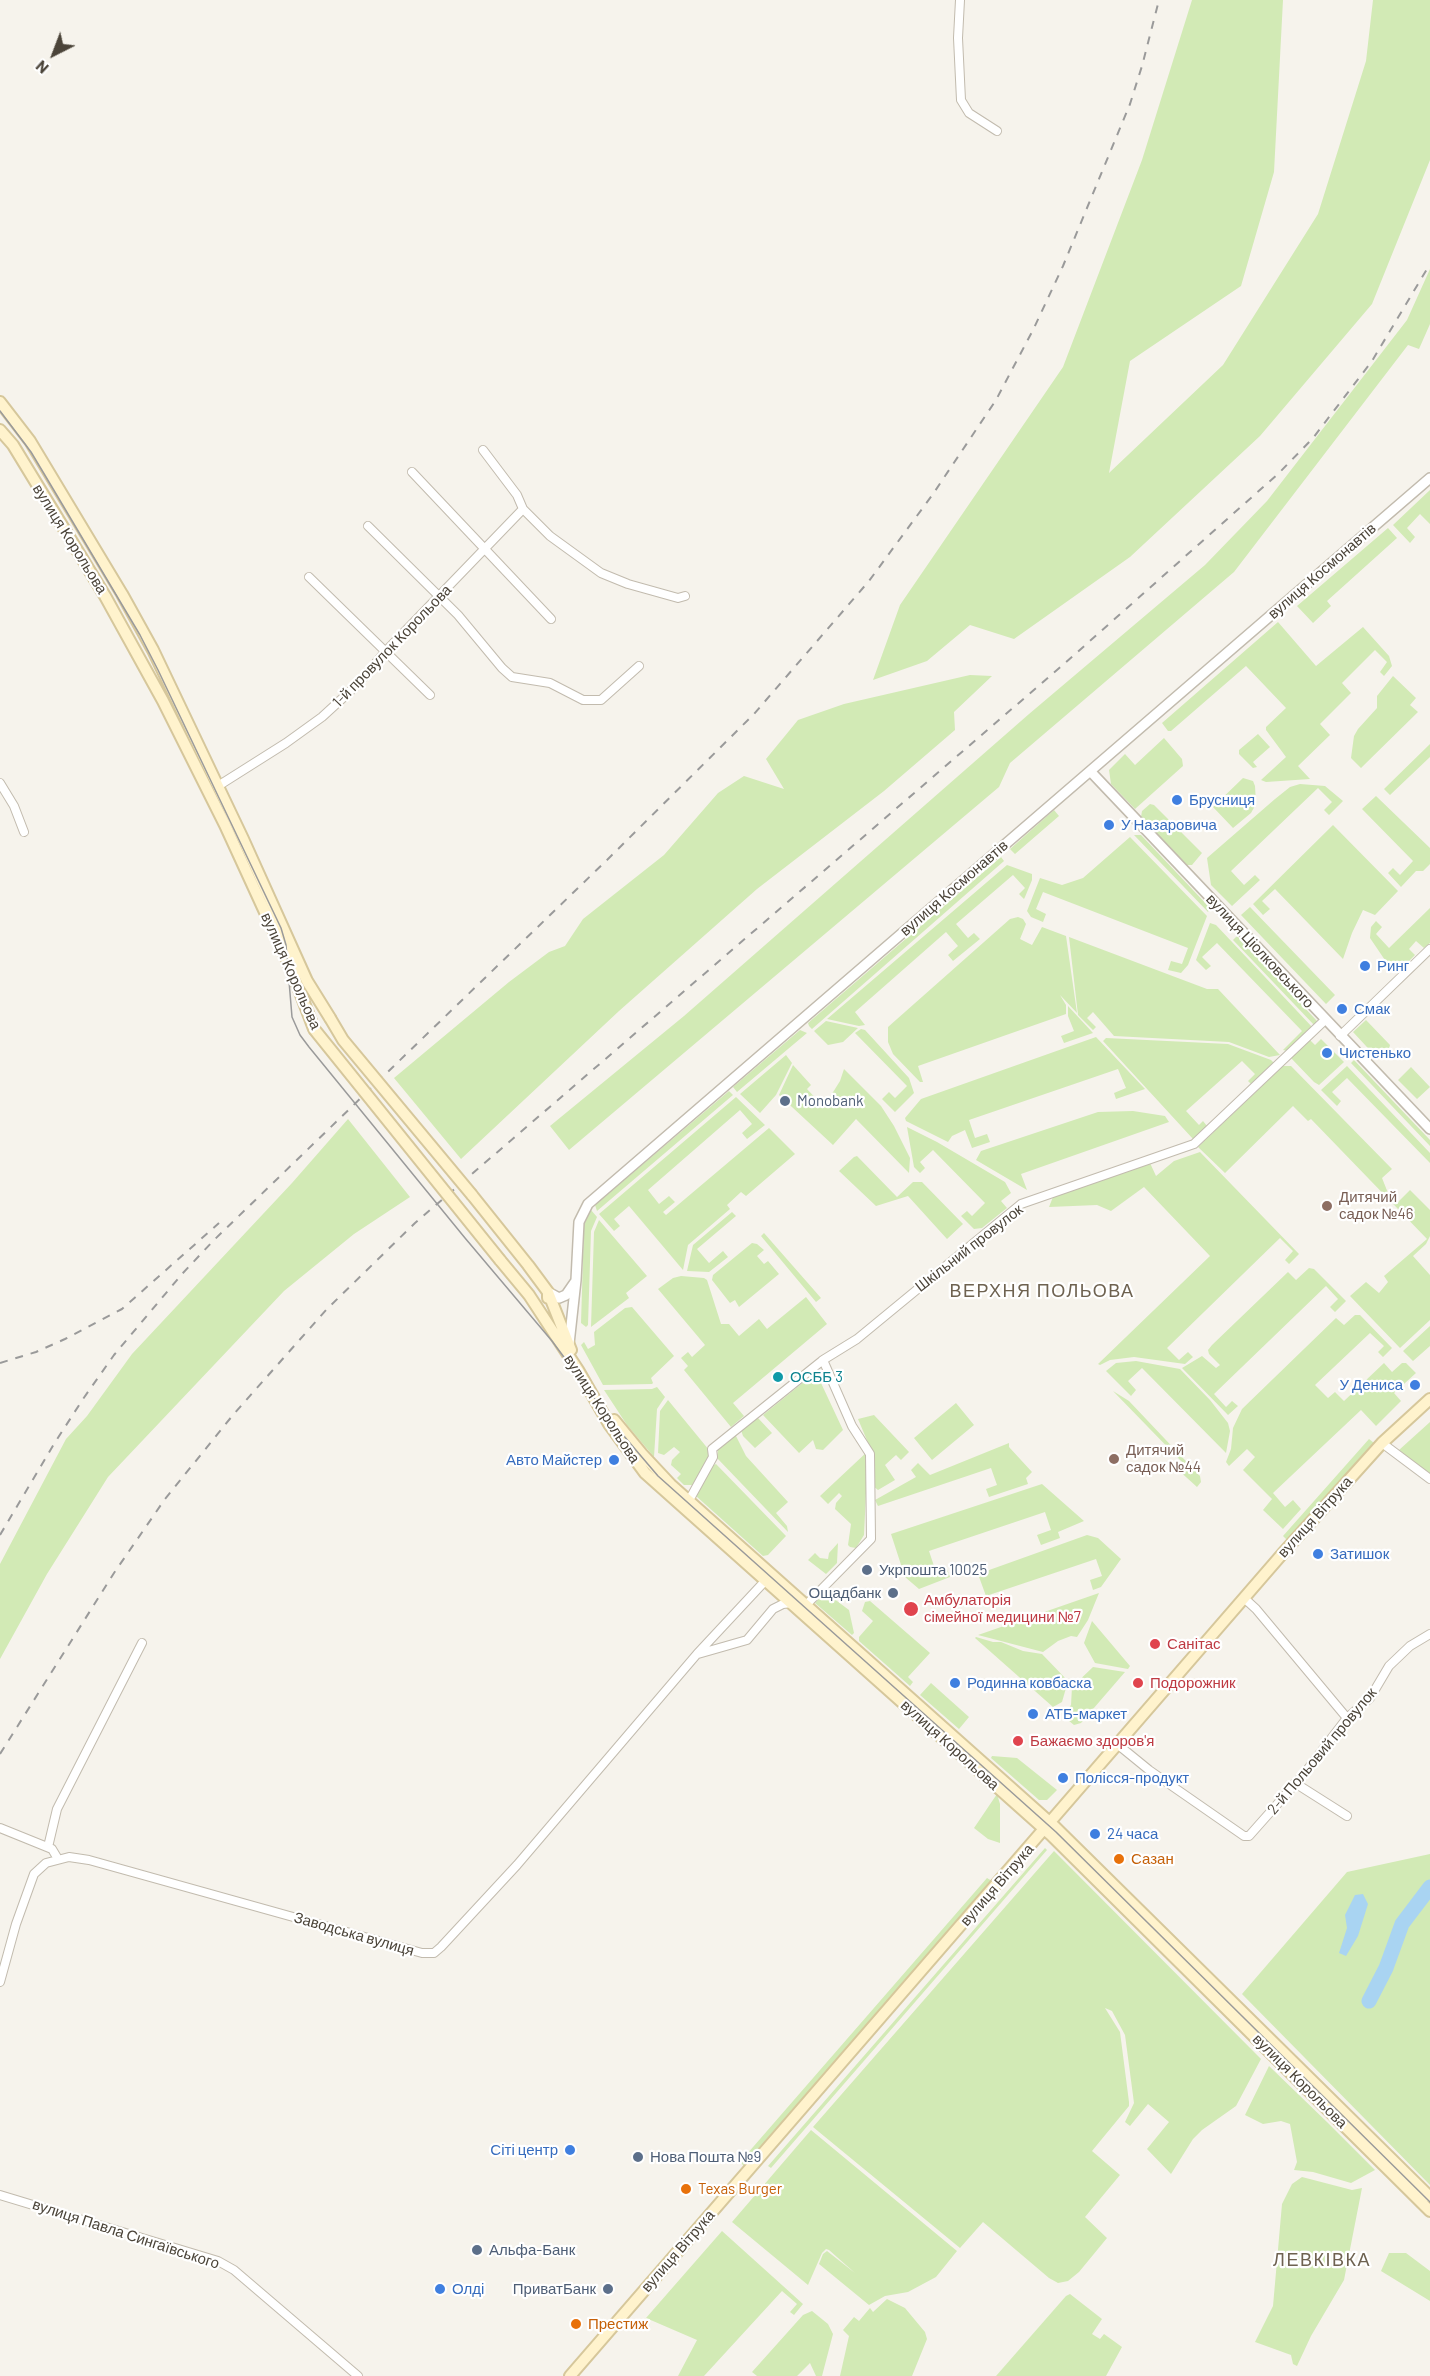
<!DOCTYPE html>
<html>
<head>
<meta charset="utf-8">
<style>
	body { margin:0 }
	#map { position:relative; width:1430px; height:2376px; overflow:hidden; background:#f6f3ec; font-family:Barlow,sans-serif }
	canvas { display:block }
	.north { position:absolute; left:24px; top:24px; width:60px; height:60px; -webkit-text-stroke:4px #fff; paint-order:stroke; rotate:222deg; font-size:16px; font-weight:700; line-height:24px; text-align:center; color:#4b4439 }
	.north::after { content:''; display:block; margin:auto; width:21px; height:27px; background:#4b4439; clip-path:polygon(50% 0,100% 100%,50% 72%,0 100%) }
</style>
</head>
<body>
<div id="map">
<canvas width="1430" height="2376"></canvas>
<div class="north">N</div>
</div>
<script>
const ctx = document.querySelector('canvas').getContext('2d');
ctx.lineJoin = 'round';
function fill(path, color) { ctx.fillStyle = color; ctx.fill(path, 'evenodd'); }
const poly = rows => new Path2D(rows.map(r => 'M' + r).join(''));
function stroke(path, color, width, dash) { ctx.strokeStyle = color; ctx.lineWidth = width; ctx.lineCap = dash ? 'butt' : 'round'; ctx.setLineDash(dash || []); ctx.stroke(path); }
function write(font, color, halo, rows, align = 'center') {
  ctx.font = font + ' Barlow,sans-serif'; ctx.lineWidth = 4.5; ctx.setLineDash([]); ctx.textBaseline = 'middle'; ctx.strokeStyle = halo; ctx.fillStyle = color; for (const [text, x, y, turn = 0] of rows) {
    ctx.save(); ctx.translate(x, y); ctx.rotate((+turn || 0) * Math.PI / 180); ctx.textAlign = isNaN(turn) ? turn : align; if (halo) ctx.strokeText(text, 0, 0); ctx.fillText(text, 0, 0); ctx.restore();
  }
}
const green = poly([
	[1192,0,1283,0,1274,172,1241,286,1130,361,1109,473,1223,365,1318,214,1366,61,1373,0,1430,0,1430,160,1372,304,1260,436,1130,557,1014,639,970,625,927,661,873,680,900,605,1063,367,1142,160],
	[1430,269,1430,324,1419,349,1408,345,1234,572,1010,763,999,787,569,1150,550,1126,684,1016,1029,714,1205,565,1267,501,1407,320],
	[1430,490,1430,524,1420,514,1407,528,1415,537,1410,543,1393,525],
	[1388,528,1397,538,1327,601,1331,606,1313,623,1297,606],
	[1278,622,1316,666,1363,627,1389,656,1392,666,1384,676,1380,672,1387,662,1375,650,1342,683,1351,693,1320,724,1330,735,1298,766,1310,779,1266,782,1261,780,1286,757,1266,730,1266,727,1286,708,1246,666,1171,731,1168,731,1162,723],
	[970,675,992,676,954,712,955,730,884,791,757,889,619,1011,461,1159,394,1078,509,982,549,952,565,946,583,919,664,855,718,793,744,776,784,789,766,759,798,720,844,704],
	[1393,676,1416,698,1410,705,1418,712,1361,768,1351,758,1354,736,1358,729,1377,708,1377,696],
	[1258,734,1270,747,1253,762,1257,767,1253,768,1239,754,1239,750],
	[1164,738,1182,759,1183,766,1135,809,1111,784,1109,770,1125,754,1135,765],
	[1430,744,1430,757,1390,795,1384,789],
	[1243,778,1253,781,1255,786,1256,804,1251,813,1233,828,1213,807],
	[1300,784,1325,786,1343,801,1329,815,1324,810,1332,802,1318,788,1231,871,1244,885,1255,875,1260,880,1232,906,1211,885,1207,858,1275,799,1290,787],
	[1376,796,1430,848,1430,864,1423,871,1416,871,1401,887,1388,873,1393,868,1400,875,1413,861,1362,809],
	[1150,804,1154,805,1202,853,1192,865,1187,865,1141,817,1142,811],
	[1054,810,1059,816,1015,854,1010,849],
	[1333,825,1398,891,1375,915,1363,910,1352,933,1343,959,1275,889,1262,901,1270,909,1263,915,1253,904],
	[1134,835,1141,835,1210,908,1208,912],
	[1130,837,1207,916,1188,965,1181,973,1168,970,1171,961,1182,964,1188,948,1043,892,1036,909,1046,914,1043,922,1031,917,1027,911,1040,878,1062,885,1083,878],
	[1001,857,1004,861,812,1029,809,1026,808,1023],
	[1007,865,1032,874,1032,880,1025,897,1024,899,1019,894,1025,888,1013,875,956,924,968,938,974,933,980,939,953,961,948,955,958,946,946,932,855,1012,865,1025,859,1026,827,1019],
	[1250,907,1335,995,1326,1004,1241,915],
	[1430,908,1430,943,1424,948,1416,941,1409,949,1415,955,1403,967,1398,962,1391,969,1370,938,1371,927,1376,921,1382,927,1376,934,1389,948],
	[1018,917,1023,919,1026,924,1020,939,1032,945,1042,927,1066,936,1077,1013,1060,995,1066,1005,1066,1014,918,1066,923,1082,920,1082,893,1054,888,1042,888,1027,1010,919],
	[1210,923,1216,925,1313,1028,1287,1051,1283,1050,1302,1031,1217,943,1202,957,1211,966,1206,970,1196,960],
	[1237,936,1317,1021,1315,1026,1233,940],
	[1069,937,1207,989,1218,989,1280,1055,1269,1057,1229,1042,1114,1036,1093,1012,1087,1018,1096,1027,1093,1030,1078,1015],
	[1068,1006,1093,1033,1064,1043,1061,1036,1074,1031,1068,1016],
	[1366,1020,1390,1045,1389,1049,1379,1060,1353,1032],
	[826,1021,858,1028,843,1042,828,1045,814,1031],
	[861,1029,865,1030,909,1078,914,1093,895,1112,882,1099,889,1092,895,1098,907,1086,855,1033],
	[800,1030,807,1033,737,1092,733,1087],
	[1096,1037,1145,1089,1116,1099,1114,1093,1126,1088,1118,1069,969,1120,975,1138,987,1134,990,1142,972,1148,965,1130,952,1136,948,1142,906,1121,905,1118,921,1099],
	[1106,1038,1228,1044,1271,1060,1275,1064,1252,1085,1248,1081,1255,1074,1242,1061,1186,1111,1199,1125,1203,1121,1207,1126,1193,1139,1103,1041],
	[1309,1039,1315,1045,1321,1039,1344,1062,1319,1085,1314,1082,1291,1058],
	[786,1055,792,1063,776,1095,760,1113,740,1094],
	[1354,1060,1430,1140,1430,1146,1351,1063],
	[793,1065,811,1085,807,1089,822,1105,830,1097,840,1081,844,1069,881,1106,894,1126,910,1158,909,1173,856,1119,833,1145,779,1095],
	[1283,1066,1291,1066,1392,1169,1382,1178,1388,1193,1398,1202,1410,1190,1430,1210,1430,1236,1426,1244,1413,1256,1430,1275,1430,1320,1400,1348,1350,1296,1366,1282,1379,1293,1388,1282,1384,1276,1427,1239,1311,1119,1308,1121,1293,1106,1225,1173,1198,1147],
	[1347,1066,1430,1153,1430,1163,1347,1078,1332,1092,1341,1101,1337,1106,1321,1090],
	[1411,1067,1430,1087,1417,1099,1398,1080],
	[729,1091,733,1095,597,1211,595,1205],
	[736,1097,765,1125,747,1139,742,1133,752,1124,740,1110,648,1190,659,1204,669,1196,675,1202,663,1212,666,1215,769,1128,795,1154,746,1196,741,1192,727,1205,730,1209,688,1245,683,1270,629,1206,614,1219,620,1226,614,1231,599,1214],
	[1133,1111,1165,1116,1169,1122,1021,1174,1027,1190,976,1160,981,1151,1098,1112],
	[348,1119,410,1197,354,1234,284,1291,108,1477,47,1574,0,1659,0,1564,66,1439,87,1416,132,1354,292,1183],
	[907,1127,937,1142,1005,1182,1011,1193,1001,1201,1007,1208,982,1228,974,1229,961,1216,967,1211,972,1216,985,1203,933,1150,920,1162,925,1168,920,1173,914,1167],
	[1200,1152,1299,1254,1289,1264,1285,1260,1293,1251,1280,1238,1167,1348,1179,1360,1188,1352,1193,1357,1185,1364,1134,1357,1110,1360,1100,1365,1098,1364,1210,1256,1144,1187,1111,1211,1097,1205,1049,1207,1053,1197,1150,1163,1156,1176,1174,1161],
	[857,1156,897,1197,913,1182,922,1182,963,1224,947,1239,908,1196,876,1206,839,1171,854,1157],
	[591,1210,597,1217,591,1231,588,1325,586,1327,581,1323,584,1225],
	[732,1212,736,1216,697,1249,709,1263,723,1251,728,1257,709,1272,687,1271,693,1245],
	[599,1220,647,1276,626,1293,629,1298,591,1327,594,1232],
	[764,1233,821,1298,816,1302,761,1236],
	[752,1243,757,1244,764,1250,757,1256,764,1264,768,1261,779,1274,739,1307,735,1300,730,1303,712,1280,713,1275],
	[1309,1268,1314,1269,1346,1301,1335,1312,1330,1307,1338,1299,1326,1286,1214,1394,1226,1407,1232,1401,1238,1406,1228,1415,1182,1368,1202,1356,1216,1368,1220,1365,1209,1354,1208,1350,1212,1345,1288,1272,1296,1280],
	[681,1276,704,1278,707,1280,721,1324,729,1324,739,1336,759,1319,767,1329,806,1297,827,1324,733,1403,744,1416,731,1427,684,1370,688,1366,681,1358,688,1352,692,1357,705,1345,658,1289,673,1278],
	[632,1307,674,1356,651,1378,653,1383,652,1384,603,1385,581,1345,584,1342,588,1349,595,1345,594,1332,625,1308],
	[1355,1315,1360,1315,1392,1348,1383,1357,1378,1352,1384,1346,1370,1333,1315,1385,1328,1398,1335,1392,1344,1401,1384,1363,1392,1372,1402,1363,1406,1363,1416,1373,1394,1393,1401,1401,1376,1426,1361,1410,1273,1493,1285,1507,1293,1500,1301,1509,1283,1529,1263,1510,1272,1499,1243,1470,1255,1457,1247,1449,1229,1466,1226,1462,1231,1449,1233,1428,1242,1409,1336,1318,1344,1325],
	[1430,1326,1430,1346,1413,1361,1403,1351],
	[1136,1361,1180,1369,1210,1400,1228,1423,1230,1431,1226,1453,1142,1368,1128,1381,1136,1390,1131,1396,1106,1371,1116,1363],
	[816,1372,822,1375,821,1383,843,1430,823,1450,816,1449,813,1440,799,1453,763,1415],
	[657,1387,665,1397,657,1409,654,1457,627,1425,604,1390,652,1389],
	[1113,1391,1129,1401,1200,1476,1201,1482,1197,1487,1176,1468,1182,1462],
	[668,1400,709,1450,709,1458,692,1485,684,1485,677,1478,681,1474,671,1465,672,1460,680,1452,674,1447,664,1455,658,1453,660,1411],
	[956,1403,974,1425,932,1460,914,1438],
	[874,1415,909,1452,901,1460,896,1455,885,1465,895,1480,878,1490,873,1486,874,1457,858,1419],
	[758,1418,772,1433,755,1448,743,1436,741,1430],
	[1430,1422,1430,1475,1399,1450],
	[735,1434,746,1456,788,1502,776,1513,787,1526,788,1532,717,1458,718,1449],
	[1369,1439,1374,1443,1287,1540,1283,1536],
	[1009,1443,1009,1447,1032,1472,1026,1478,1028,1484,989,1497,986,1489,997,1485,991,1468,878,1506,875,1500,916,1477,911,1470,918,1463,930,1475],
	[868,1451,864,1535,856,1548,850,1547,848,1545,851,1524,835,1509,836,1503,842,1496,839,1493,828,1504,820,1496],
	[716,1464,786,1536,768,1555,763,1556,696,1496,712,1466],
	[1042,1484,1084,1521,1058,1532,1060,1538,1041,1545,1037,1535,1051,1530,1045,1512,929,1551,935,1569,946,1566,950,1577,919,1589,905,1577,891,1534],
	[1087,1535,1098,1538,1121,1559,1101,1587,1093,1590,1090,1580,1102,1576,1096,1559,986,1596,978,1574],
	[838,1543,837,1563,826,1574,808,1560,815,1553,820,1558,828,1559,829,1553],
	[825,1592,849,1610,854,1633,852,1635,815,1603],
	[1099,1593,1088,1620,1077,1637,1071,1636,1058,1641,1043,1652,978,1635],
	[870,1601,930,1653,908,1677,913,1682,910,1686,859,1641,859,1637,873,1621,862,1611,865,1602],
	[1092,1621,1130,1666,1128,1669,1095,1663,1084,1643],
	[976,1637,993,1642,1001,1642,1023,1651,1042,1654,1068,1681,1062,1702,1053,1707,975,1638],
	[1093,1667,1125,1672,1081,1723,1074,1725,1063,1716,1071,1705,1072,1687],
	[931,1683,969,1717,959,1729,920,1695],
	[992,1756,1017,1758,1057,1790,1047,1800,1039,1800,991,1758],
	[997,1794,1000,1804,1000,1843,988,1839,974,1828],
	[1045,1848,1047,1850,771,2168,768,2166],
	[1054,1851,1261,2059,1236,2106,1202,2130,1193,2139,1171,2174,1147,2149,1169,2122,1148,2104,1130,2126,1125,2122,1134,2103,1125,2035,1112,2011,1105,2008,1120,2032,1129,2102,1129,2106,1092,2151,1120,2175,1085,2217,1107,2238,1079,2272,1068,2281,1058,2283,1049,2278,983,2222,960,2248,813,2127],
	[1430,1854,1430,2185,1242,1994,1347,1872],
	[987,1878,992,1881,991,1883,744,2166,740,2162],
	[1269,2066,1327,2122,1375,2170,1351,2183,1313,2172,1294,2170,1297,2162,1290,2124,1281,2121,1263,2124,1245,2115],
	[811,2130,957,2251,936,2277,908,2292,885,2296,869,2305,819,2264,823,2254,827,2251,855,2273,829,2250,826,2249,822,2253,808,2285,732,2222],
	[1302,2177,1352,2190,1362,2188,1344,2280,1311,2336,1297,2366,1293,2364,1291,2355,1255,2342,1273,2306,1282,2204,1292,2184],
	[722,2231,803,2304,794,2315,790,2312,797,2304,782,2291,704,2376,678,2376,697,2340,646,2318],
	[1389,2253,1406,2253,1430,2271,1430,2301,1381,2271],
	[1070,2294,1102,2319,1092,2334,1100,2339,1104,2334,1122,2347,1106,2376,996,2376,1066,2296],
	[887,2299,905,2308,925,2332,927,2339,912,2376,840,2376,849,2336,843,2330,854,2317,859,2321,870,2308,873,2312],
	[812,2311,828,2324,833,2334,822,2376,816,2376,810,2363,797,2376,757,2376,752,2372,803,2315]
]);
const water = poly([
	[1363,1894,1368,1904,1358,1936,1346,1956,1339,1953,1347,1928,1345,1915,1355,1895]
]);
const river = poly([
	[1369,2001,1386,1968,1402,1924,1430,1887]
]);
const minor = poly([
	[960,0,958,38,961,100,969,113,997,131],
	[483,450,517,495,523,509,550,536,601,573,628,584,678,598,685,596],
	[412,472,551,619],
	[368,526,458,615,502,668,512,677,550,683,583,700,601,700,639,666],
	[309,577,430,695],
	[0,783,14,806,24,832],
	[218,786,286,743,322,717,358,684,385,652,523,509],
	[1340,1036,1430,949],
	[1382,1443,1430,1479],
	[687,1504,713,1457,712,1449,823,1360,857,1339,1021,1204,1194,1144,1325,1020],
	[1244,1598,1256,1609,1347,1718],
	[804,1607,871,1539,870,1454,852,1426,823,1360],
	[698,1654,747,1640,773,1609,783,1604,791,1603],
	[1122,1748,1149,1770,1244,1836,1249,1836,1304,1774,1347,1718,1370,1698,1389,1666,1410,1646,1430,1634],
	[1295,1783,1347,1816],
	[0,1828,52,1849,58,1859],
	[48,1847,57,1809,142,1643],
	[0,1982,16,1924,34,1874,46,1863,69,1857,89,1860,422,1953,434,1953,441,1947,517,1865,697,1654,766,1580],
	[0,2195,218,2261,234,2270,358,2376]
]);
const tertiary = poly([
	[1091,772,1430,1129],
	[548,1292,559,1298,566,1295,575,1282],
	[569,1344,576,1280,579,1222,588,1204,1430,478]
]);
const secondary = poly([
	[0,402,30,441,122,594,153,650,243,839,307,981,330,1018],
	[0,430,13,445,105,596,163,701,225,825,292,971,314,1029],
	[472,1195,528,1265,548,1292,548,1298],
	[500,1260,529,1295,578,1370,609,1424,645,1473,1051,1835,1430,2211],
	[548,1292,571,1350],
	[614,1420,642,1454,671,1485,1055,1827,1430,2197],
	[570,2376,1283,1553,1382,1443,1430,1399]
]);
const tram = poly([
	[0,411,31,452,46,477,140,635,158,670,281,928,286,945,292,1017,300,1035,309,1047,465,1238,552,1341,612,1422,658,1476,1056,1832,1430,2202]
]);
const rail = poly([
	[0,1363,36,1352,65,1339,122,1309,219,1223],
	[0,1535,54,1444,83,1399,114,1355,182,1274,214,1240,609,858,754,714,869,581,933,494,996,400,1033,330,1063,266,1130,104,1142,66,1159,0],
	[0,1754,114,1573,165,1499,233,1415,326,1310,415,1223,1064,664,1279,473,1313,438,1372,361,1430,264]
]);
const secondaryBridge = poly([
	[330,1018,343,1040,472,1195],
	[314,1029,500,1260]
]);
const markers = [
	[1177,800,6,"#3f7fe0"],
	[1109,825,6,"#3f7fe0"],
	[1365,966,6,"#3f7fe0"],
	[1342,1009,6,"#3f7fe0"],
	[1327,1053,6,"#3f7fe0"],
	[785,1101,6,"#5c6f8a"],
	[1327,1206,6,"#8d6e63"],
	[778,1377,6,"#0f9aa8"],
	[1415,1385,6,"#3f7fe0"],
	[1114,1459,6,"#8d6e63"],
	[614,1460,6,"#3f7fe0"],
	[1318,1554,6,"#3f7fe0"],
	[867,1570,6,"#5c6f8a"],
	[893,1593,6,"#5c6f8a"],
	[911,1609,8,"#e0444e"],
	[1155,1644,6,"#e0444e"],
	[955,1683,6,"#3f7fe0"],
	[1138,1683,6,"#e0444e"],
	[1033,1714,6,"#3f7fe0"],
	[1018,1741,6,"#e0444e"],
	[1063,1778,6,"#3f7fe0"],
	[1095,1834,6,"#3f7fe0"],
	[1119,1859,6,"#e8710a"],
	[570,2150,6,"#3f7fe0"],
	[638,2157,6,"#5c6f8a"],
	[686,2189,6,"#e8710a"],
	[477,2250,6,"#5c6f8a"],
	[440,2289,6,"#3f7fe0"],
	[608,2289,6,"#5c6f8a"],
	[576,2324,6,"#e8710a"]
];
const streetNames = [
	["вулиця Корольова",70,539,58],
	["вулиця Космонавтів",1322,571,-41],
	["1-й провулок Корольова",392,646,-46],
	["вулиця Космонавтів",954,888,-41],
	["вулиця Ціолковського",1260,951,47],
	["вулиця Корольова",291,971,66],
	["Шкільний провулок",969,1248,-38],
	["вулиця Корольова",602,1409,57],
	["вулиця Вітрука",1315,1517,-48],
	["вулиця Корольова",950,1745,42],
	["2-й Польовий провулок",1322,1751,-50],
	["вулиця Вітрука",997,1885,-49],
	["Заводська вулиця",354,1934,16],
	["вулиця Корольова",1300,2081,45],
	["вулиця Павла Сингаївського",126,2234,18],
	["вулиця Вітрука",678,2251,-49]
];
const shopNames = [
	["Брусниця",1189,800],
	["У Назаровича",1121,825],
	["Ринг",1377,966],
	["Смак",1354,1009],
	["Чистенько",1339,1053],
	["У Дениса",1403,1385,"right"],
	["Авто Майстер",602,1460,"right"],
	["Затишок",1330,1554],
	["Родинна ковбаска",967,1683],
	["АТБ-маркет",1045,1714],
	["Полісся-продукт",1075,1778],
	["24 часа",1107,1834],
	["Сіті центр",558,2150,"right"],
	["Олді",452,2289]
];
const serviceNames = [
	["Monobank",797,1101],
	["Укрпошта 10025",879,1570],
	["Ощадбанк",881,1593,"right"],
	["Нова Пошта №9",650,2157],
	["Альфа-Банк",489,2250],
	["ПриватБанк",596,2289,"right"]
];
const educationNames = [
	["Дитячий",1339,1197],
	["садок №46",1339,1214],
	["Дитячий",1126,1450],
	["садок №44",1126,1467]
];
const cultureNames = [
	["ОСББ 3",790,1377]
];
const healthNames = [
	["Амбулаторія",924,1600],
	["сімейної медицини №7",924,1617],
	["Санітас",1167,1644],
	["Подорожник",1150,1683],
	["Бажаємо здоров'я",1030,1741]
];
const foodNames = [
	["Сазан",1131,1859],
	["Texas Burger",698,2189],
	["Престиж",588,2324]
];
const quarterNames = [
	["ВЕРХНЯ ПОЛЬОВА",1042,1291],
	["ЛЕВКІВКА",1322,2260]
];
fill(green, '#d2eab5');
fill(water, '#a9d4f2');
stroke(river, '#a9d4f2', 15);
stroke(minor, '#c2bbae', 10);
stroke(tertiary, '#c2bbae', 12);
stroke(secondary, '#d6c79b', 14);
stroke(minor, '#fff', 8);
stroke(tertiary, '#fff', 9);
stroke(secondary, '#fff3cd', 10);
stroke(tram, '#9a9a9a', 1.5);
stroke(rail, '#9a9a9a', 2, [8, 8]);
stroke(secondaryBridge, '#d6c79b', 14, []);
stroke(secondaryBridge, '#fff3cd', 10);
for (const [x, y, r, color] of markers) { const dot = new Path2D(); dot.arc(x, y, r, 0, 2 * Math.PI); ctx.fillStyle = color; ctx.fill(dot); stroke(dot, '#fff', 2); }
write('15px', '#4b4439', '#fff', streetNames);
write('15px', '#366cbe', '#fff', shopNames, 'left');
write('15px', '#4e5e75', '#fff', serviceNames, 'left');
write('15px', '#785e54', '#fff', educationNames, 'left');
write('15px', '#0d838f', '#fff', cultureNames, 'left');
write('15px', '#be3a42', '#fff', healthNames, 'left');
write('15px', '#c56008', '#fff', foodNames, 'left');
ctx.letterSpacing = '1.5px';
write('18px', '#6e6250', '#fff', quarterNames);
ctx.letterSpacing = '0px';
</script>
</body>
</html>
